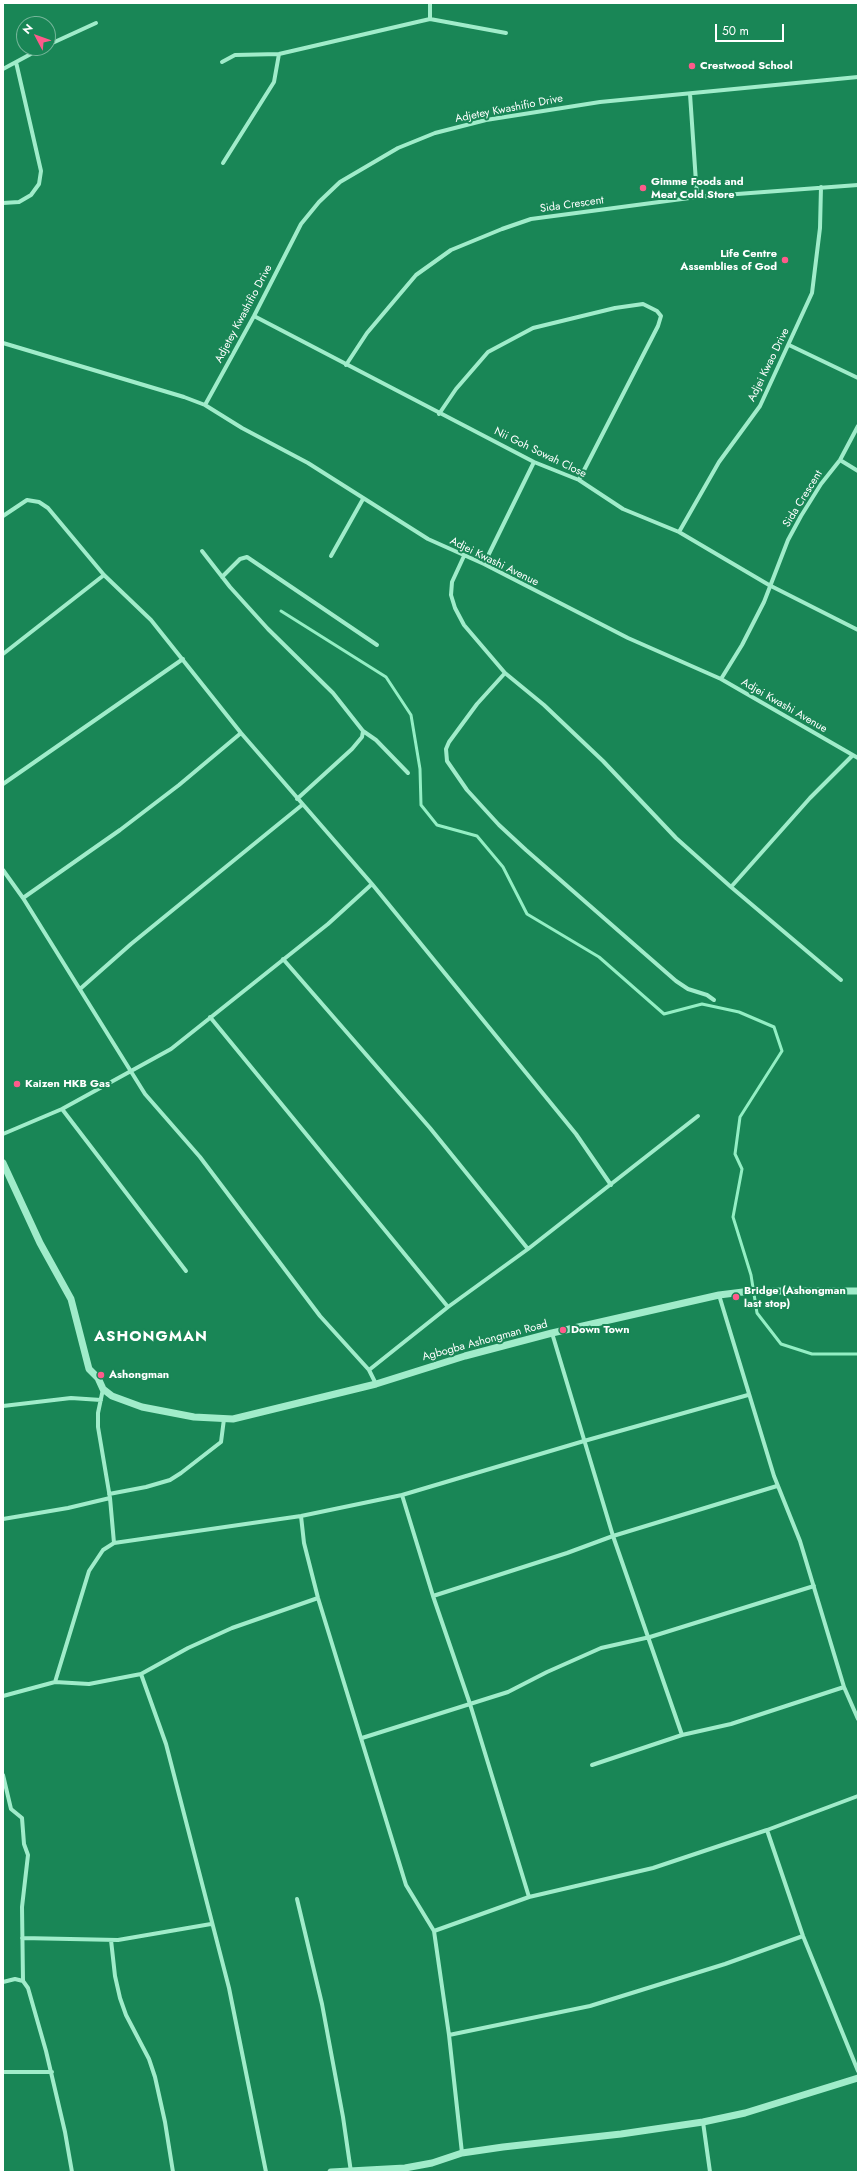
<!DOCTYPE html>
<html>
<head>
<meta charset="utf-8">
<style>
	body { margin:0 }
	#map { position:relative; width:861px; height:2175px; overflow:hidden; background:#198656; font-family:Jost,sans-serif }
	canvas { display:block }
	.frame { position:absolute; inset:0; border:4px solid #fff; pointer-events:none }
	.north { position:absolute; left:16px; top:16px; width:40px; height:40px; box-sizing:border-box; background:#198656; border:1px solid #75b69a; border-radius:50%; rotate:311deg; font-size:11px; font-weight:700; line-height:16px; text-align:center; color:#fff }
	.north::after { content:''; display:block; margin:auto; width:14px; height:18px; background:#ff5b8b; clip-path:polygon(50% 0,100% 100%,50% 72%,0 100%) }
	.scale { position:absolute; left:715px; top:24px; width:69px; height:18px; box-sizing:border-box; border:2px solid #fff; border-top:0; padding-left:5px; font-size:12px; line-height:14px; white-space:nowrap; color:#fff; -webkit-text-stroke:3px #198656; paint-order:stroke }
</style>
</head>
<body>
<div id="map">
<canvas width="861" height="2175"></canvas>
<div class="frame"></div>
<div class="north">N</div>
<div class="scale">50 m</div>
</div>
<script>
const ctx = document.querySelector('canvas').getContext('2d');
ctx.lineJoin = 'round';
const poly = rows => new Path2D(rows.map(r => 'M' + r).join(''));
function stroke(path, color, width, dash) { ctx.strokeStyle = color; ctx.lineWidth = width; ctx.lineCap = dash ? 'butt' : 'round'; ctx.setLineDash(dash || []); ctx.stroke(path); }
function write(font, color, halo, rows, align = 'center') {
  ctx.font = font + ' Jost,sans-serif'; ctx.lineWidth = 4; ctx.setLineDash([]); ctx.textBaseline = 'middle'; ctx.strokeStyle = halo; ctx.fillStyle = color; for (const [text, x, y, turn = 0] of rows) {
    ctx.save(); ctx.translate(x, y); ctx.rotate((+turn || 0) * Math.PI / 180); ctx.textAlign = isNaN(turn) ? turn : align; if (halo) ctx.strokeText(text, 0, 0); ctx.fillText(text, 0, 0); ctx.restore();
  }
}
const stream = poly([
	[281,611,386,677,411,715,420,769,421,805,437,825,477,836,503,867,527,914,599,957,664,1014,702,1004,739,1012,774,1027,782,1051,740,1117,735,1154,742,1169,733,1217,751,1275,757,1313,781,1344,812,1354,858,1354]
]);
const minor = poly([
	[430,19,506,33],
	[48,45,96,23],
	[222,62,235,55,279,54,430,19,430,3],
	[3,69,16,62],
	[690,94,697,197],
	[223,163,274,82,279,54],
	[3,203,19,202,31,195,39,184,41,171,16,62,42,48],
	[254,316,534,462,579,480,623,509,679,532,769,585,858,630],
	[3,343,184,397,205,405,242,428,308,463,428,539,484,564,628,638,721,679,858,758],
	[789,345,858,378],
	[346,365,367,333,416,275,451,250,502,229,531,219,697,197,858,185],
	[205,405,254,316,301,224,319,202,340,182,398,148,435,133,486,120,600,102,858,77],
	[439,414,456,389,488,352,533,328,615,308,643,304,657,311,661,316,658,326,579,480],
	[840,460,858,471],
	[3,516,27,500,39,502,48,508,104,575,151,620,241,733,372,884,576,1134,611,1185],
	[679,532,719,462,760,406,812,293,820,228,821,187],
	[202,551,230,587,268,629,333,693,363,731,362,737,352,749,297,799],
	[331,556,363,499],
	[464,556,452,582,451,595,455,608,464,625,505,673,544,705,603,761,676,838,731,887,841,980],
	[484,564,534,462],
	[222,577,240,559,247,557,377,645],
	[3,654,104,575],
	[505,673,477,704,449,742,446,749,447,761,467,790,499,825,526,850,676,981,688,989,707,995,714,1000],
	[721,679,742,645,764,602,788,540,801,516,821,484,840,460,858,426],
	[363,731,376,740,408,773],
	[3,784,183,659],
	[3,870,23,898,145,1094,200,1157,320,1316,369,1370,376,1384],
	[731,887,810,798,852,756],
	[23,898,120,830,179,785,241,733],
	[283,959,430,1128,528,1249],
	[80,989,131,944,302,805],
	[210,1017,448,1307],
	[62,1109,186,1271],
	[3,1134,62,1109,171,1049,328,924,372,884],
	[719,1295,774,1476,800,1541,844,1687,858,1719],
	[552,1333,613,1536,682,1735],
	[369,1370,448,1307,528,1249,698,1116],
	[103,1389,98,1413,98,1427,110,1498,114,1543],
	[3,1406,71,1398,101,1400],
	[109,1494,146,1487,170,1480,181,1473,221,1442,224,1419],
	[402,1495,433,1596,470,1704,529,1897],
	[301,1516,304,1543,318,1598,406,1885,434,1931,449,2035,462,2153],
	[3,1519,68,1508,110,1498],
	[433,1596,567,1553,613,1536,777,1486],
	[141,1674,166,1744,229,1988,266,2172],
	[55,1682,89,1571,103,1550,114,1543,301,1516,402,1495,584,1441,748,1395],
	[3,1696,55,1682,89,1684,141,1674,188,1648,232,1628,318,1598],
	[362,1738,508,1692,547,1672,601,1648,650,1637,814,1586],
	[592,1765,682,1735,731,1724,844,1687],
	[3,1775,11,1809,22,1818,24,1844,28,1855,22,1907,23,1981],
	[767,1830,803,1936,858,2071],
	[297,1899,322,2004,343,2117,351,2172],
	[434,1931,529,1897,653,1868,767,1830,858,1796],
	[22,1938,118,1940,211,1924],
	[111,1940,115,1976,120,1998,126,2015,149,2059,155,2077,165,2122,173,2172],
	[3,1982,15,1979,23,1981,28,1988,46,2051,65,2132,72,2172],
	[449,2035,590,2006,725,1964,803,1936],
	[3,2072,52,2072],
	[703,2122,710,2172]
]);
const tertiary = poly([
	[3,1163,40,1243,71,1299,89,1369,98,1378,103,1389,112,1396,142,1407,194,1417,233,1419,376,1384,465,1356,552,1333,719,1295,751,1291,858,1291],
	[331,2172,405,2168,432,2163,462,2153,503,2147,621,2134,703,2122,745,2113,858,2078]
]);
const markers = [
	[692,66,4,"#ff5b8b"],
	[643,188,4,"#ff5b8b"],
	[785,260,4,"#ff5b8b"],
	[17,1084,4,"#ff5b8b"],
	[736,1297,4,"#ff5b8b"],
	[563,1330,4,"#ff5b8b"],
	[101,1375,4,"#ff5b8b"]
];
const poiNames = [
	["Crestwood School",700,66],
	["Gimme Foods and",651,182],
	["Meat Cold Store",651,195],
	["Life Centre",777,254,"right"],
	["Assemblies of God",777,267,"right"],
	["Kaizen HKB Gas",25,1084],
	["Bridge (Ashongman",744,1291],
	["last stop)",744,1304],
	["Down Town",571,1330],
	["Ashongman",109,1375]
];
const streetNames = [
	["Adjetey Kwashifio Drive",509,109,-11],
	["Sida Crescent",572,205,-8],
	["Adjetey Kwashifio Drive",244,314,-62],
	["Adjei Kwao Drive",769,365,-64],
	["Nii Goh Sowah Close",540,453,26],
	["Sida Crescent",803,499,-58],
	["Adjei Kwashi Avenue",494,562,26],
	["Adjei Kwashi Avenue",784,706,30],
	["Agbogba Ashongman Road",485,1341,-15]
];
const districtNames = [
	["ASHONGMAN",151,1337]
];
stroke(stream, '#93efc4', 3);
stroke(minor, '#a0ecca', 4);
stroke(tertiary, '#a0ecca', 7);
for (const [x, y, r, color] of markers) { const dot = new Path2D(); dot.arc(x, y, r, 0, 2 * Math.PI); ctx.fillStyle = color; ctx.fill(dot); stroke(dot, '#198656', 1.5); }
write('bold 11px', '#fff', '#198656', poiNames, 'left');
write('11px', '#fff', '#198656', streetNames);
ctx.letterSpacing = '1px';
write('bold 15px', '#fff', '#198656', districtNames);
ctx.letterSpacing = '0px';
</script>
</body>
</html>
